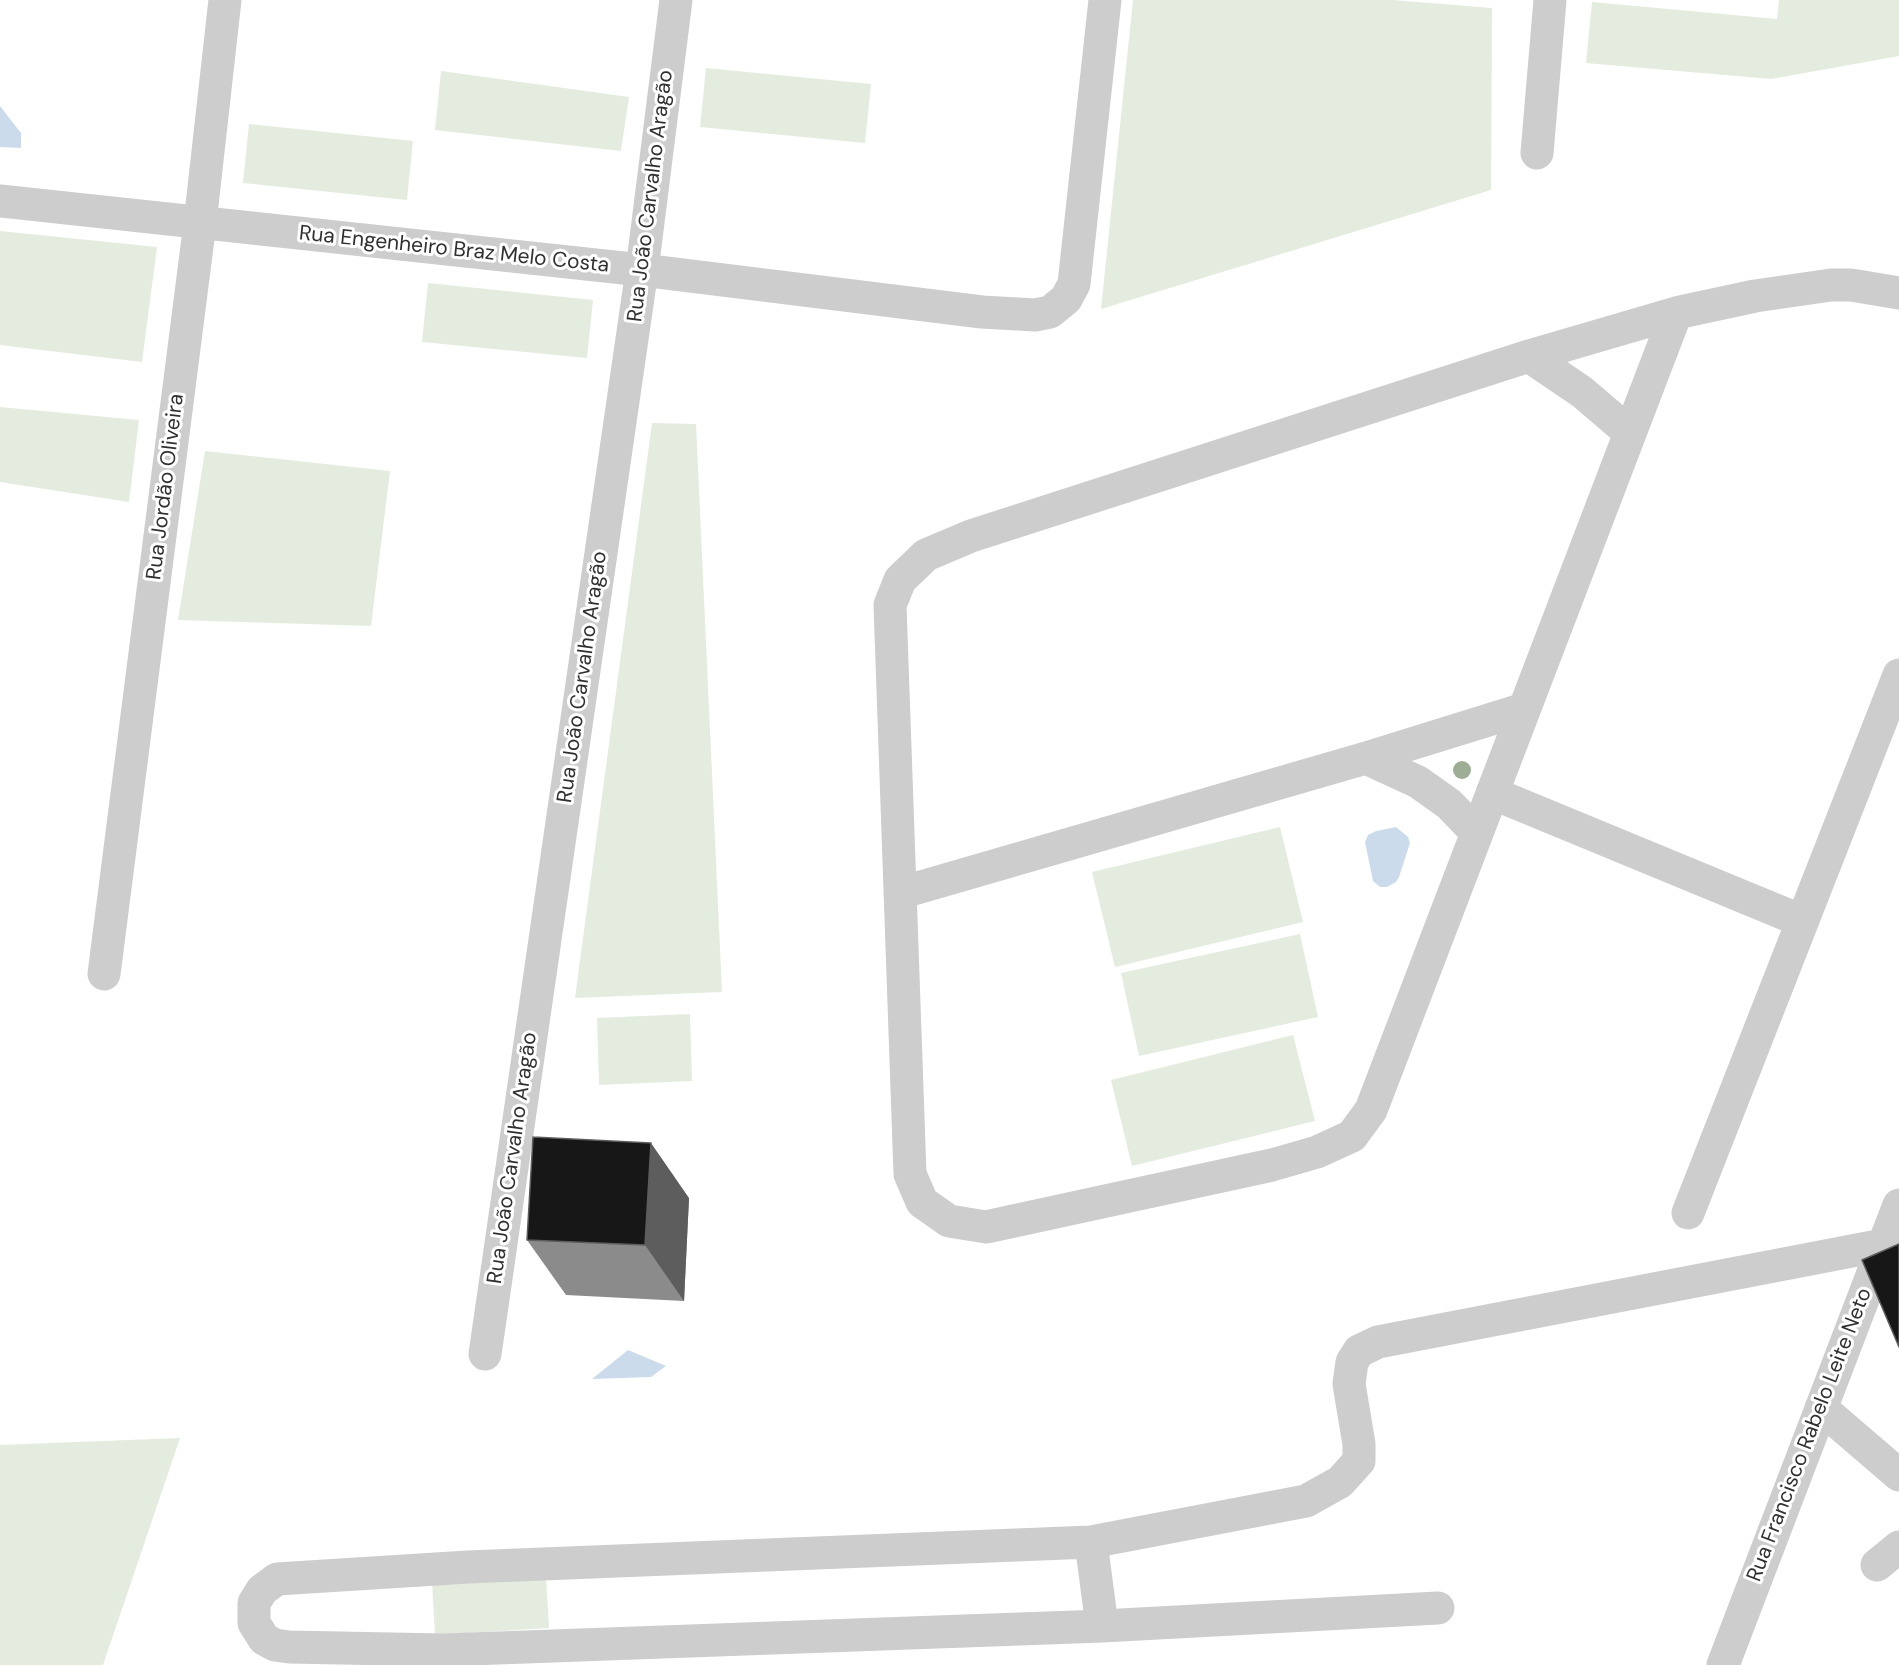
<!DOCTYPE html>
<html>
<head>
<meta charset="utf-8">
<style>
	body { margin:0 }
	canvas { display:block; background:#fff }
</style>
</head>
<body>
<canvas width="1899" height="1665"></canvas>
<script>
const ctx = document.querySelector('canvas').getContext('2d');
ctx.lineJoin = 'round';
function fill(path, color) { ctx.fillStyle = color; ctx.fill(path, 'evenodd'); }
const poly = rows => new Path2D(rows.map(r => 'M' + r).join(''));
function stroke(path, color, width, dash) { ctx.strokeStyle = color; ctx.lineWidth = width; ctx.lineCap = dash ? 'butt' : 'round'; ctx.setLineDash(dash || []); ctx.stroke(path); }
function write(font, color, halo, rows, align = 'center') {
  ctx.font = font + ' "DM Sans",sans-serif'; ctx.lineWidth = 6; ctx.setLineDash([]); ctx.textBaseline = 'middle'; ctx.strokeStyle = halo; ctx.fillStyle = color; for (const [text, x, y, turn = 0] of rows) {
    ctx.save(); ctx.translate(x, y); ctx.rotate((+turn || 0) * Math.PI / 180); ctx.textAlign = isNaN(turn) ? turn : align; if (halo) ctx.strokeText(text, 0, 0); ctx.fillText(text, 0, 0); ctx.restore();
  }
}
const green = poly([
	[1133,0,1392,0,1492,8,1491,190,1101,309],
	[1779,0,1899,0,1899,56,1771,79,1586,63,1592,2,1777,19],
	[706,68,871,84,865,143,700,127],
	[441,71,629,97,621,151,435,130],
	[249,124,413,141,407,200,243,183],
	[0,231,157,247,142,362,0,345],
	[428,283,593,300,587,358,422,342],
	[0,407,139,420,129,502,0,482],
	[652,423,696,424,722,992,575,998],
	[205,451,390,471,371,626,178,620],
	[1280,827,1303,922,1115,967,1092,872],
	[1300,934,1318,1017,1139,1056,1121,973],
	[690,1014,692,1081,599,1085,597,1018],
	[1293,1035,1315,1121,1132,1166,1111,1080],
	[180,1438,103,1665,0,1665,0,1445],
	[546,1576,549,1628,435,1635,432,1582]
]);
const water = poly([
	[0,106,21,133,21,148,0,147],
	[1396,827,1408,837,1410,843,1399,877,1396,882,1387,887,1380,887,1373,881,1365,842,1368,835,1376,831],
	[628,1350,666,1366,651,1377,592,1379]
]);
const minor = poly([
	[1537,153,1550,0],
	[0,201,642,270,982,312,1035,315,1050,312,1066,299,1074,284,1105,0],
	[1676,313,1371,1110,1352,1136,1317,1152,1272,1165,986,1227,949,1221,922,1202,910,1174,890,605,900,580,926,555,971,536,1529,356,1676,313,1755,296,1831,285,1851,285,1899,293],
	[1529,356,1582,392,1630,433],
	[1366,758,1418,782,1449,804,1477,833],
	[1492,793,1802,921],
	[900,893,1366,758,1524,709],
	[104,974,200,223,225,0],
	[1688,1213,1899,675],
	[485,1354,642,270,676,0],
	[1821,1408,1899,1475],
	[1091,1542,1102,1626],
	[1877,1565,1899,1547],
	[1438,1608,1102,1626,443,1650,289,1647,275,1645,264,1639,254,1623,254,1603,262,1590,277,1579,468,1567,1091,1542,1306,1501,1340,1482,1359,1461,1359,1444,1349,1384,1352,1362,1359,1351,1378,1342,1883,1245],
	[1723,1665,1899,1205]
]);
const trees = [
	[1462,770]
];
const wall = poly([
	[689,1198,684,1301,566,1295,527,1240]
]);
const shadedWall = poly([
	[651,1143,689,1198,684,1301,645,1245]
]);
const building = poly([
	[533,1137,651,1143,645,1245,527,1240,533,1137],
	[1899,1244,1899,1347,1862,1260,1899,1244]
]);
const streetNames = [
	["Rua João Carvalho Aragão",651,196,-83],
	["Rua Engenheiro Braz Melo Costa",454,250,6],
	["Rua Jordão Oliveira",166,487,-83],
	["Rua João Carvalho Aragão",583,677,-82],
	["Rua João Carvalho Aragão",513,1158,-82],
	["Rua Francisco Rabelo Leite Neto",1810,1435,-69]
];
fill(green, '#e4ecdf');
fill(water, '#ccdbeb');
stroke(minor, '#cdcdcd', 33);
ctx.fillStyle = '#9ead95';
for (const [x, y] of trees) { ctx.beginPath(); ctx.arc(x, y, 9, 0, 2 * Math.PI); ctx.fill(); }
fill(wall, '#8b8b8b');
fill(shadedWall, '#5d5d5d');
fill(building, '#171717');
stroke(building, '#5d5d5d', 1.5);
write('21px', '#303030', '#fff', streetNames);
</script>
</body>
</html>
